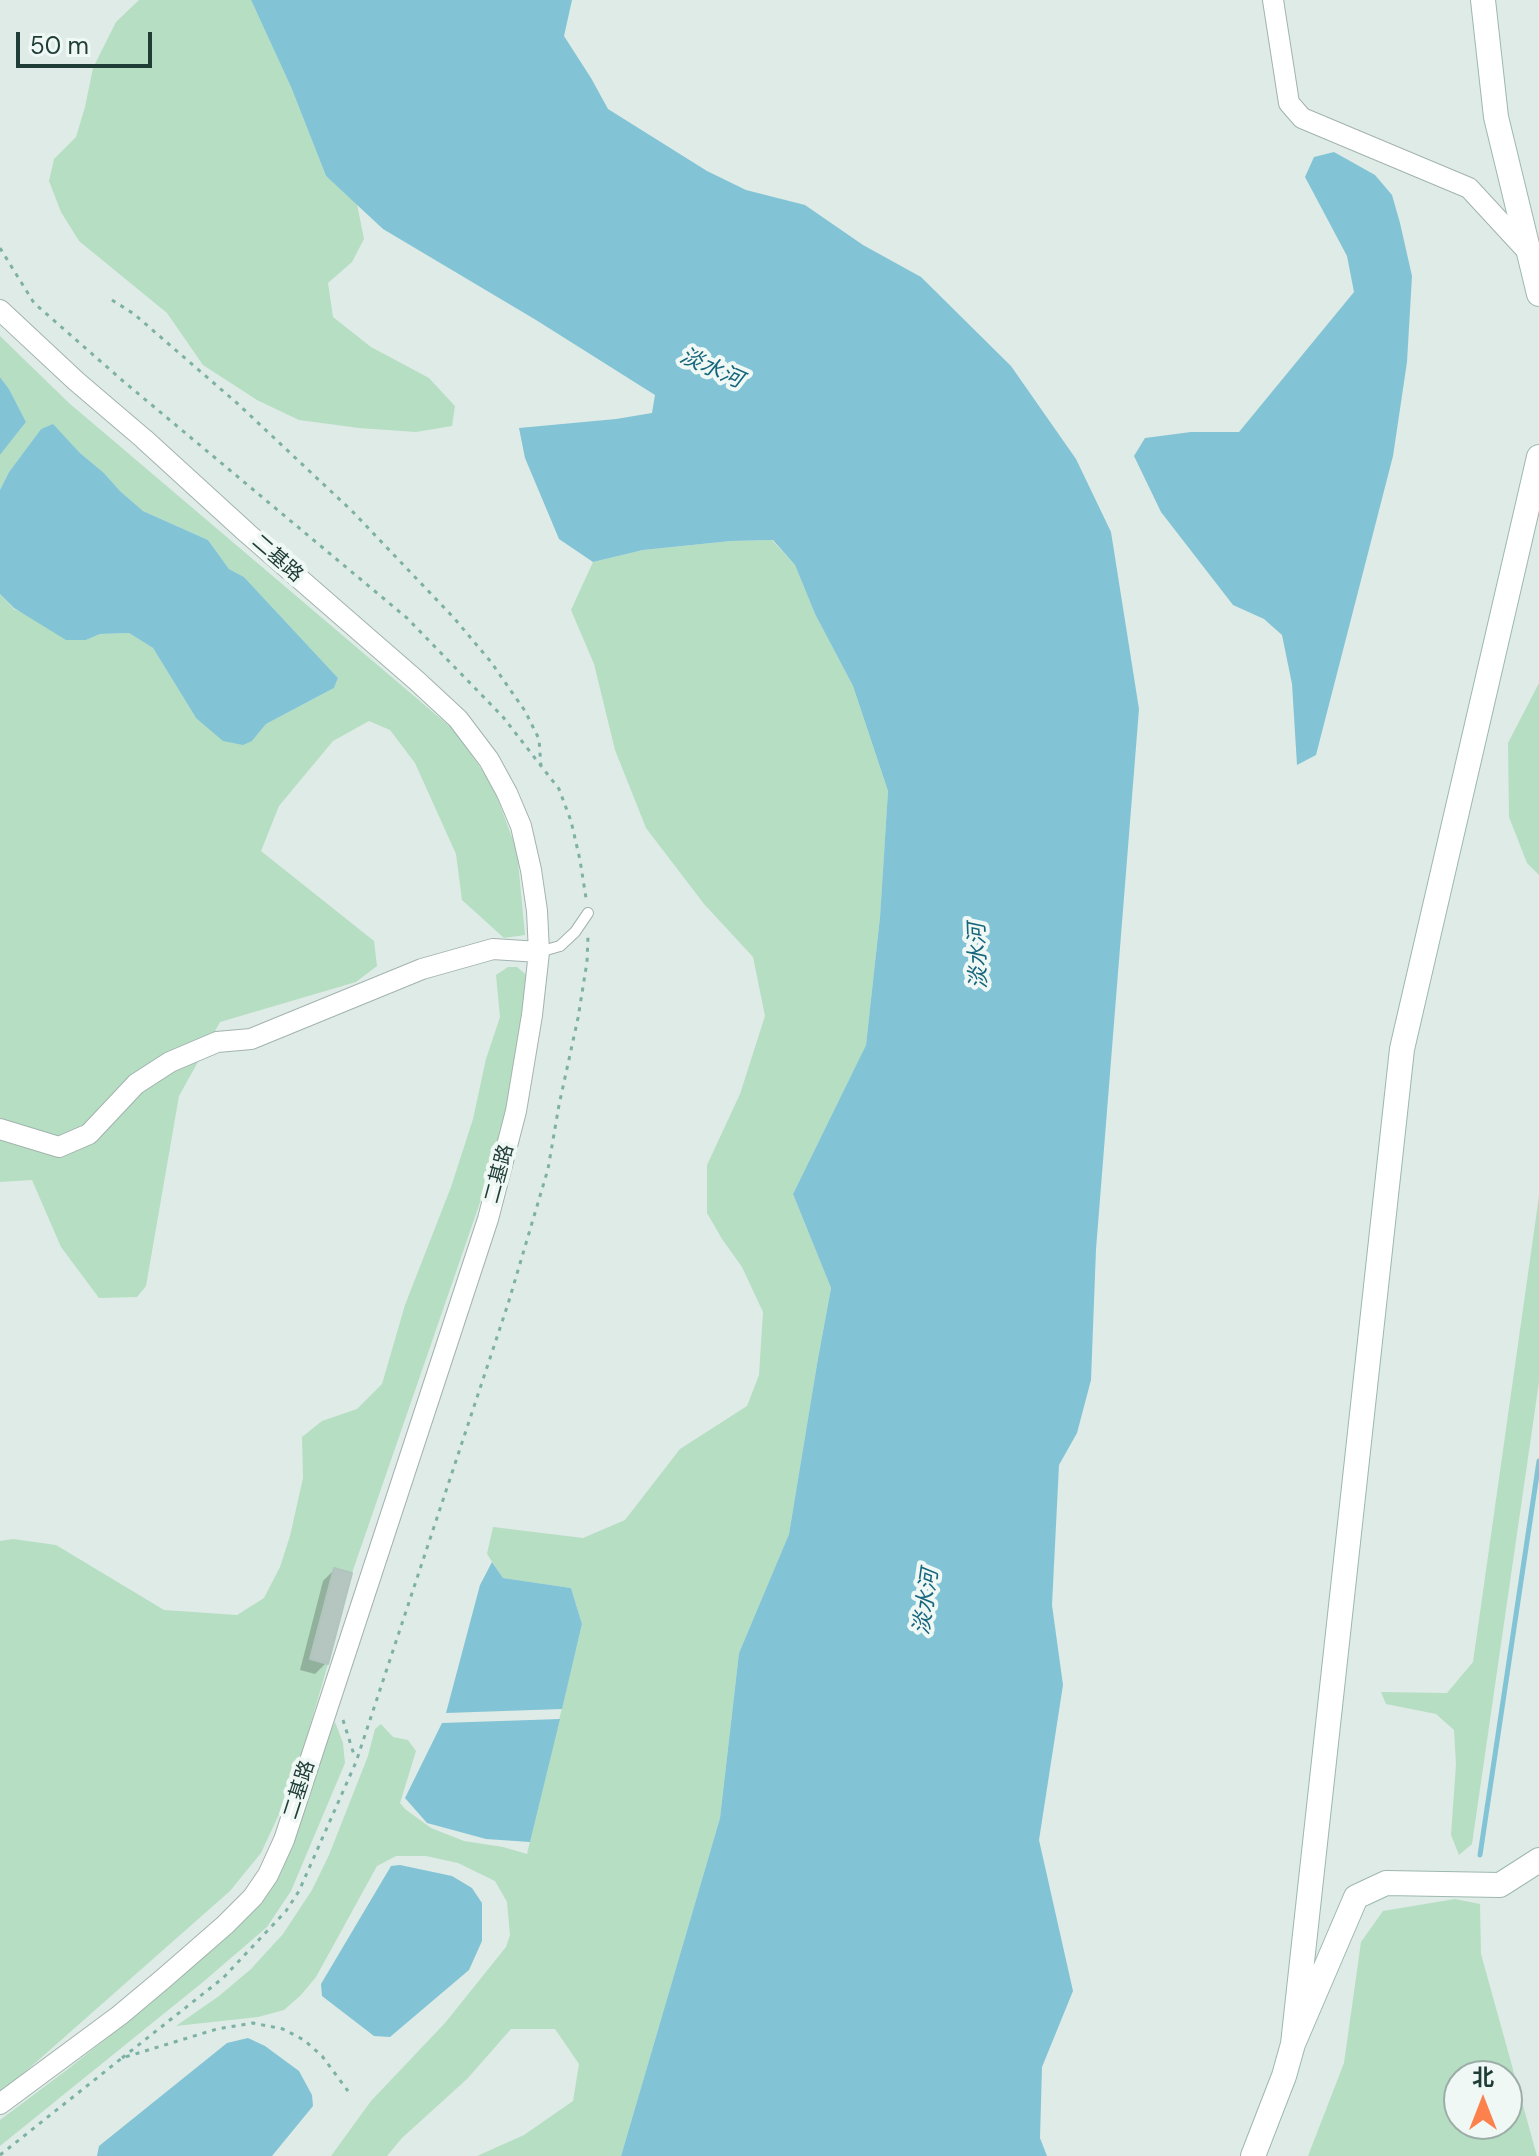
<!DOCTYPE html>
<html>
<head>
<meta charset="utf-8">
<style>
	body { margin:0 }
	#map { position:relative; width:1539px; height:2156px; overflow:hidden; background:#dfebe6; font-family:"DM Sans","Noto Sans SC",sans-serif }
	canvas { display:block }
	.north { position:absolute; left:1443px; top:2060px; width:80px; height:80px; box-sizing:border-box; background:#eff8f4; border:2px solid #9cada8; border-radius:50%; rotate:0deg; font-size:22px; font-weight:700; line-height:32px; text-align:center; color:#1f3c36 }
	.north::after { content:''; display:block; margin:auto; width:28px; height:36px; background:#fc814d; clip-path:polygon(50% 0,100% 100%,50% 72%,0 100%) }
	.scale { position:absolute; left:16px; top:32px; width:136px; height:36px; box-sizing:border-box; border:4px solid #1f3c36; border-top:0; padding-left:10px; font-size:24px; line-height:28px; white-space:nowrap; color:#1f3c36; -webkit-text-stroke:6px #eff8f4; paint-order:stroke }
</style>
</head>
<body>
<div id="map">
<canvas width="1539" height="2156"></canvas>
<div class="north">北</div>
<div class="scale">50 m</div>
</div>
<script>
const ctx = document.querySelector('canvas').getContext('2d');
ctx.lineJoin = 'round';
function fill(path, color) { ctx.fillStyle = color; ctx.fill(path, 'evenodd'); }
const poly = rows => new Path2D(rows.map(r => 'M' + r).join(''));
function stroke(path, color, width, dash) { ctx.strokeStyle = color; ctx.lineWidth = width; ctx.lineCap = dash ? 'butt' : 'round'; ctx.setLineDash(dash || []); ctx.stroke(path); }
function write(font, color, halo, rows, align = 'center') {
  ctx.font = font + ' "DM Sans","Noto Sans SC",sans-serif'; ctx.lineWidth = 8; ctx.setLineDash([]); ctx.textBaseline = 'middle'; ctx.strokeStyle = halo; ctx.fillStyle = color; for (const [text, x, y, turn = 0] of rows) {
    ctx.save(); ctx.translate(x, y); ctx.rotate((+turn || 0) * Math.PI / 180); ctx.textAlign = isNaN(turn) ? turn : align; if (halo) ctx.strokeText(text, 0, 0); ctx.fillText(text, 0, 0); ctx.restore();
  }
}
const green = poly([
	[139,0,251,0,291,87,326,176,357,204,364,239,352,262,328,283,333,317,371,347,429,378,455,406,452,426,416,432,359,428,299,420,257,400,203,365,167,313,79,241,61,212,49,181,54,159,76,137,85,107,93,68,116,22],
	[0,336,69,403,454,730,493,786,517,851,525,935,504,938,462,900,456,854,415,763,390,730,369,721,333,741,279,806,261,851,374,941,377,966,356,982,220,1022,179,1096,146,1286,137,1297,99,1298,61,1247,32,1180,0,1182,0,594,14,609,86,640,100,634,129,633,153,648,196,718,252,741,266,724,334,688,338,678,244,577,229,569,208,540,143,511,120,491,104,473,80,453,53,425,41,429,9,472,0,490,0,455,26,422,9,389,0,377],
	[772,540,795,565,815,614,853,686,888,791,880,917,866,1045,793,1194,831,1288,817,1364,789,1534,739,1653,720,1818,621,2156,477,2156,524,2135,573,2101,579,2064,555,2029,511,2029,467,2079,402,2138,387,2156,331,2156,371,2101,445,2023,506,1947,510,1935,507,1902,495,1881,458,1863,426,1856,396,1856,377,1866,316,1977,301,1995,284,2010,258,2017,176,2026,219,1996,251,1969,283,1934,312,1890,329,1855,368,1756,375,1729,381,1724,393,1737,408,1740,416,1751,400,1803,405,1809,431,1828,464,1841,503,1847,527,1854,582,1624,571,1588,503,1578,487,1554,493,1527,583,1538,625,1520,680,1449,747,1406,759,1375,763,1312,742,1267,722,1239,707,1213,707,1165,740,1094,765,1016,753,957,704,904,646,828,615,750,594,664,571,610,593,562,643,550,731,541],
	[1539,683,1539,875,1527,863,1509,817,1508,743],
	[508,967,517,967,530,978,508,1105,486,1185,352,1573,334,1568,310,1658,328,1664,293,1784,261,1853,230,1891,0,2094,0,1541,13,1539,56,1545,164,1610,237,1615,264,1598,280,1567,290,1536,303,1478,302,1437,322,1421,357,1409,382,1384,405,1305,451,1187,473,1119,486,1059,500,1017,496,975],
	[1539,1196,1539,1382,1472,1844,1459,1855,1451,1835,1456,1764,1454,1730,1436,1714,1386,1704,1381,1692,1447,1693,1473,1662],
	[335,1722,343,1743,345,1763,291,1891,267,1927,203,1982,0,2146,0,2120,64,2072,149,2005,243,1918],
	[1455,1899,1480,1904,1481,1954,1537,2156,1308,2156,1344,2063,1361,1942,1383,1911],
	[1459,2076,1507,2076,1507,2124,1459,2124]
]);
const water = poly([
	[251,0,572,0,564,36,591,78,608,109,707,171,746,190,805,205,863,245,921,277,1011,366,1076,459,1111,532,1139,709,1096,1249,1091,1380,1077,1433,1059,1465,1052,1605,1063,1685,1039,1840,1073,1991,1042,2067,1040,2138,1047,2156,621,2156,720,1818,739,1653,789,1534,817,1364,831,1288,793,1194,866,1045,880,917,888,791,853,686,815,614,795,565,773,540,731,541,643,550,593,562,559,539,525,458,519,428,616,419,652,413,655,395,536,320,383,229,326,176,291,87],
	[1334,152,1375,175,1392,195,1400,223,1412,276,1407,362,1393,456,1316,755,1297,765,1292,684,1282,635,1264,619,1233,605,1161,512,1134,456,1145,438,1191,432,1239,432,1354,292,1347,256,1305,177,1314,157],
	[0,377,9,389,26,422,0,455],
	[53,424,80,453,104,473,120,491,143,511,208,540,229,569,244,577,338,678,334,688,266,724,252,741,243,745,223,741,196,718,153,648,129,633,100,634,86,640,66,640,14,608,0,594,0,490,9,472,41,429],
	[492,1562,503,1578,571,1588,582,1624,562,1709,446,1713,480,1585],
	[560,1719,530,1842,486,1839,427,1823,405,1798,442,1723],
	[400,1865,452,1876,472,1888,482,1903,482,1941,469,1970,390,2037,374,2036,322,1996,321,1984,391,1866],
	[248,2038,265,2046,299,2071,312,2095,313,2106,272,2156,97,2156,99,2146,227,2043]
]);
const shadow = poly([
	[334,1570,326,1663,315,1674,300,1670,323,1581]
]);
const stream = poly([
	[1480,1855,1539,1461]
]);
const building = poly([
	[334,1568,352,1573,328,1664,310,1659,334,1568]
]);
const path = poly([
	[0,248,34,303,123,381,407,618,503,717,559,789,571,821,580,860,586,898],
	[112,300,134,314,238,404,353,512,454,618,491,662,525,711,539,739,541,767],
	[343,1720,355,1758],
	[122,2058,223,1978,286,1911,299,1891,356,1762,508,1304,548,1169,559,1105,578,1018,587,962,588,937],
	[0,2155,122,2058,217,2029,253,2023,283,2029,304,2040,322,2056,348,2091]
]);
const lane = poly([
	[539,952,560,946,575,932,588,913]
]);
const street = poly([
	[1273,0,1289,103,1302,118,1469,188,1529,253],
	[0,310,76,381,144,439,247,533,417,681,458,719,489,760,507,793,521,826,531,870,537,911,539,952,532,1015,516,1111,488,1219,284,1840,268,1875,253,1897,225,1925,163,1979,120,2015,0,2104],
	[0,1129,59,1147,89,1134,136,1084,170,1062,217,1042,251,1039,422,969,493,949,539,952]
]);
const secondary = poly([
	[1483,0,1496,117,1539,294],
	[1293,2044,1402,1049,1539,457],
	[1253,2156,1284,2076,1293,2044,1356,1897,1386,1883,1500,1885,1539,1860]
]);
const streetNames = [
	["二基路",277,559,41],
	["二基路",500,1174,-75],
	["二基路",300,1790,-72]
];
const waterNames = [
	["淡水河",711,369,24],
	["淡水河",979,956,-92],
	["淡水河",927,1602,-82]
];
fill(green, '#b6dec3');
fill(water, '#82c4d5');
fill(shadow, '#0003');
stroke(stream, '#82c4d5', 5);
fill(building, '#b4c6bf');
stroke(building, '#b1c5be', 2);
stroke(lane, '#a2b3ae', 12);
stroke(street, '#a2b3ae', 22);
stroke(secondary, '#9db8af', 26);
stroke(path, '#7db1a4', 3, [4, 6]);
stroke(lane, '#fff', 10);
stroke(street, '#fff', 20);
stroke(secondary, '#fff', 24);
write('20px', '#1f3c36', '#eff8f4', streetNames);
write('italic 22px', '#15657c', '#eff8f4', waterNames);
</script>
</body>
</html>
